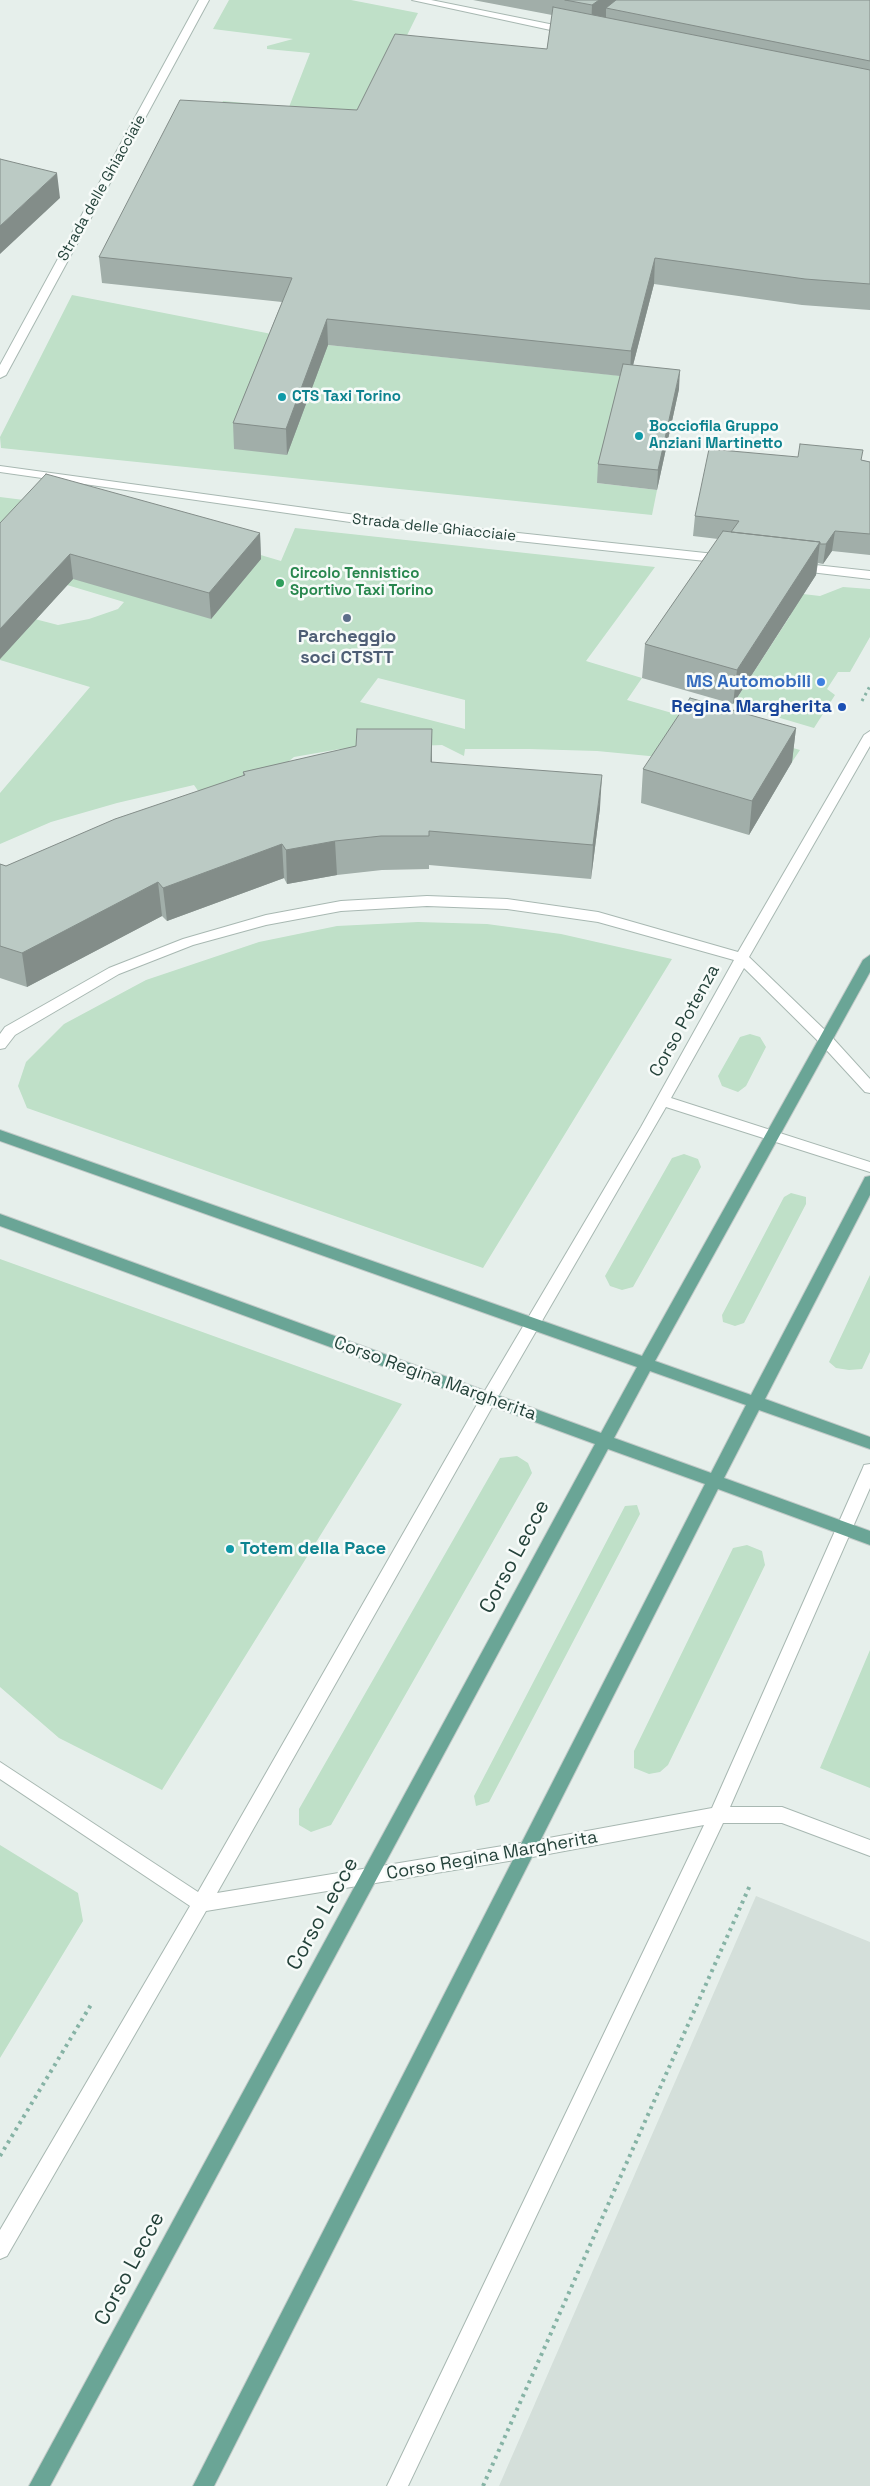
<!DOCTYPE html>
<html>
<head>
<meta charset="utf-8">
<style>
	body { margin:0 }
	canvas { display:block; background:#e6efeb }
</style>
</head>
<body>
<canvas width="870" height="2486"></canvas>
<script>
const ctx = document.querySelector('canvas').getContext('2d');
ctx.lineJoin = 'round';
function fill(path, color) { ctx.fillStyle = color; ctx.fill(path, 'evenodd'); }
const poly = rows => new Path2D(rows.map(r => 'M' + r).join(''));
function stroke(path, color, width, dash) { ctx.strokeStyle = color; ctx.lineWidth = width; ctx.lineCap = dash ? 'butt' : 'round'; ctx.setLineDash(dash || []); ctx.stroke(path); }
function write(font, color, halo, rows, align = 'center') {
  ctx.font = font + ' "Space Grotesk",sans-serif'; ctx.lineWidth = 5; ctx.setLineDash([]); ctx.textBaseline = 'middle'; ctx.strokeStyle = halo; ctx.fillStyle = color; for (const [text, x, y, turn = 0] of rows) {
    ctx.save(); ctx.translate(x, y); ctx.rotate((+turn || 0) * Math.PI / 180); ctx.textAlign = isNaN(turn) ? turn : align; if (halo) ctx.strokeText(text, 0, 0); ctx.fillText(text, 0, 0); ctx.restore();
  }
}
const built = poly([
	[756,1896,870,1942,870,2486,499,2486]
]);
const green = poly([
	[229,0,351,0,418,13,358,135,211,126,223,101,289,107,310,53,267,49,267,46,293,39,213,29],
	[72,295,328,345,623,376,597,483,657,490,652,515,1,448,0,437],
	[0,497,40,502,237,548,281,561,295,528,655,567,586,661,642,678,627,700,800,750,792,762,670,758,597,751,529,749,465,749,464,756,442,745,340,749,294,757,269,777,203,798,194,785,117,803,51,822,0,844,0,793,90,687,0,660,0,610,58,625,89,619,118,609,124,602,0,565],
	[378,678,465,700,465,729,360,702],
	[843,587,870,589,870,637,850,672,838,672,827,689,835,695,814,728,733,704,790,616,786,592,820,596],
	[418,922,487,924,561,934,672,959,483,1268,27,1108,18,1086,26,1062,64,1024,146,980,259,942,337,926],
	[750,1034,760,1037,766,1047,746,1086,738,1092,722,1086,718,1076,740,1037],
	[684,1154,698,1159,701,1167,633,1287,622,1290,610,1286,605,1276,672,1158],
	[791,1193,806,1197,806,1204,744,1323,735,1326,723,1322,722,1315,784,1197],
	[0,1259,402,1404,162,1790,59,1738,0,1687],
	[870,1275,870,1352,862,1369,849,1370,836,1368,829,1362],
	[517,1456,528,1463,532,1473,331,1825,311,1832,299,1825,299,1809,500,1458],
	[637,1505,640,1514,489,1802,476,1806,474,1796,625,1506],
	[747,1545,762,1551,765,1565,668,1765,660,1772,649,1774,634,1768,634,1751,733,1548],
	[870,1650,870,1788,820,1768],
	[0,1845,78,1893,83,1921,0,2058]
]);
const pathFar1 = poly([
	[862,701,870,686]
]);
const path = poly([
	[0,2156,92,2003],
	[483,2486,751,1883]
]);
const street = poly([
	[199,0,209,0,6,375,0,378,0,365,199,0],
	[412,0,431,0,569,28,574,31,569,34,412,0],
	[0,466,378,518,724,555,730,559,724,563,378,526,0,472,0,466],
	[797,563,870,571,870,579,793,570,791,567,797,563],
	[870,731,870,746,749,957,830,1035,870,1079,870,1093,865,1092,820,1043,744,968,671,1098,870,1162,870,1172,666,1107,495,1402,217,1893,527,1842,712,1808,862,1470,864,1465,870,1464,870,1488,730,1807,782,1807,870,1840,870,1856,782,1823,723,1823,408,2486,387,2486,704,1825,527,1858,206,1911,7,2256,0,2259,0,2230,190,1906,0,1779,0,1762,198,1892,483,1394,641,1127,734,960,598,922,507,909,427,906,341,911,266,925,193,945,119,974,15,1035,5,1048,0,1049,0,1034,5,1027,109,968,183,939,266,915,341,901,427,896,507,899,598,912,738,952,864,735,870,731]
]);
const primary = poly([
	[870,955,870,972,655,1361,751,1395,863,1181,865,1177,870,1176,870,1195,765,1399,870,1437,870,1449,759,1410,724,1478,870,1531,870,1545,718,1489,214,2486,193,2486,705,1484,608,1449,50,2486,29,2486,595,1444,0,1226,0,1214,601,1433,637,1367,0,1141,0,1130,642,1356,863,960,870,955],
	[650,1371,746,1405,711,1473,614,1438,650,1371]
]);
const wall = poly([
	[473,0,870,0,870,310,802,305,654,284,633,365,679,389,657,490,597,483,598,464,620,376,328,345,287,455,234,449,233,423,282,302,102,283,99,257,357,110,547,49,552,15],
	[798,457,862,460,870,462,870,555,832,551,823,564,818,563,816,575,733,704,642,678,645,644,718,539,693,536,695,516],
	[0,523,260,533,261,559,211,619,73,579,0,659],
	[796,728,792,762,749,835,641,803,643,769],
	[432,729,432,762,600,808,591,879,429,865,429,869,382,870,337,875,287,884,284,878,167,921,162,916,27,987,0,978,0,864,6,866,243,776,243,772]
]);
const shadedWall = poly([
	[599,0,625,0,606,8,606,17,591,30,592,5],
	[57,173,60,198,0,254,0,226],
	[655,258,654,284,630,377,631,351],
	[327,319,328,345,287,455,286,429],
	[680,370,679,389,657,490,658,470],
	[835,531,832,551,823,564,826,544],
	[260,533,261,559,211,619,209,593],
	[820,542,816,575,733,704,737,670],
	[70,554,73,579,0,659,0,629],
	[796,728,792,762,749,835,752,801],
	[432,729,432,763,431,762],
	[602,775,600,808,591,879,593,845],
	[335,841,337,875,287,884,286,850],
	[282,844,284,878,167,921,163,888],
	[158,882,162,916,27,987,22,953]
]);
const building = poly([
	[565,0,599,0,592,5,565,0],
	[616,0,870,0,870,61,606,8,616,0],
	[553,7,870,70,870,284,805,279,655,258,631,351,327,319,286,429,233,423,292,278,99,257,180,100,357,110,395,34,547,49,553,7],
	[0,159,57,173,0,226,0,159],
	[623,364,680,370,658,470,598,464,623,364],
	[800,444,863,450,861,460,870,462,870,534,835,531,826,544,820,544,820,542,731,532,739,521,695,516,709,449,798,457,800,444],
	[46,474,260,533,209,593,70,554,0,629,0,523,46,474],
	[723,531,820,542,737,670,645,644,723,531],
	[690,698,796,728,752,801,643,769,690,698],
	[357,729,432,729,431,762,602,775,593,845,429,831,429,836,381,836,335,841,286,850,282,844,163,888,158,882,22,953,0,946,0,864,6,866,115,819,245,775,243,772,356,746,357,729]
]);
const markers = [
	[282,397,5,"#0f9aa8"],
	[639,436,5,"#0f9aa8"],
	[280,583,5,"#2e9e5b"],
	[347,618,5,"#5c6f8a"],
	[821,682,5,"#3f7fe0"],
	[842,707,5,"#1a4fb4"],
	[230,1549,5,"#0f9aa8"]
];
const farStreetnames = [
	["Strada delle Ghiacciaie",102,188,-61],
	["Strada delle Ghiacciaie",434,528,6]
];
const farCulturenames = [
	["CTS Taxi Torino",292,397],
	["Bocciofila Gruppo",649,427],
	["Anziani Martinetto",649,444]
];
const farLeisurenames = [
	["Circolo Tennistico",290,574],
	["Sportivo Taxi Torino",290,591]
];
const serviceNames = [
	["Parcheggio",347,637],
	["soci CTSTT",347,658]
];
const shopNames = [
	["MS Automobili",811,682]
];
const transitNames = [
	["Regina Margherita",832,707]
];
const streetNames = [
	["Corso Potenza",685,1021,-61],
	["Corso Regina Margherita",435,1379,20],
	["Corso Regina Margherita",492,1856,-10]
];
const cultureNames = [
	["Totem della Pace",240,1549]
];
const nearStreetnames = [
	["Corso Lecce",515,1557,-62],
	["Corso Lecce",323,1914,-61],
	["Corso Lecce",130,2269,-62]
];
fill(built, '#d4dfda');
fill(green, '#bfe0c8');
stroke(street, '#a8b8b2', 2);
stroke(primary, '#c2cac8', 2);
stroke(pathFar1, '#86b3a5', 3, [2.5, 4]);
stroke(path, '#86b3a5', 4, [3, 4.5]);
fill(street, '#fff');
fill(primary, '#6aa596');
fill(wall, '#a1aea9');
fill(shadedWall, '#838d89');
fill(building, '#bbcac4');
stroke(building, '#838d89', 1);
for (const [x, y, r, color] of markers) { const dot = new Path2D(); dot.arc(x, y, r, 0, 2 * Math.PI); ctx.fillStyle = color; ctx.fill(dot); stroke(dot, '#f7fbf9', 2); }
write('15px', '#24423a', '#f7fbf9', farStreetnames);
write('bold 15px', '#0d838f', '#f7fbf9', farCulturenames, 'left');
write('bold 15px', '#27864d', '#f7fbf9', farLeisurenames, 'left');
write('bold 18px', '#4e5e75', '#f7fbf9', serviceNames);
write('bold 18px', '#366cbe', '#f7fbf9', shopNames, 'right');
write('bold 18px', '#164399', '#f7fbf9', transitNames, 'right');
write('18px', '#24423a', '#f7fbf9', streetNames);
write('bold 18px', '#0d838f', '#f7fbf9', cultureNames, 'left');
write('21px', '#24423a', '#f7fbf9', nearStreetnames);
</script>
</body>
</html>
